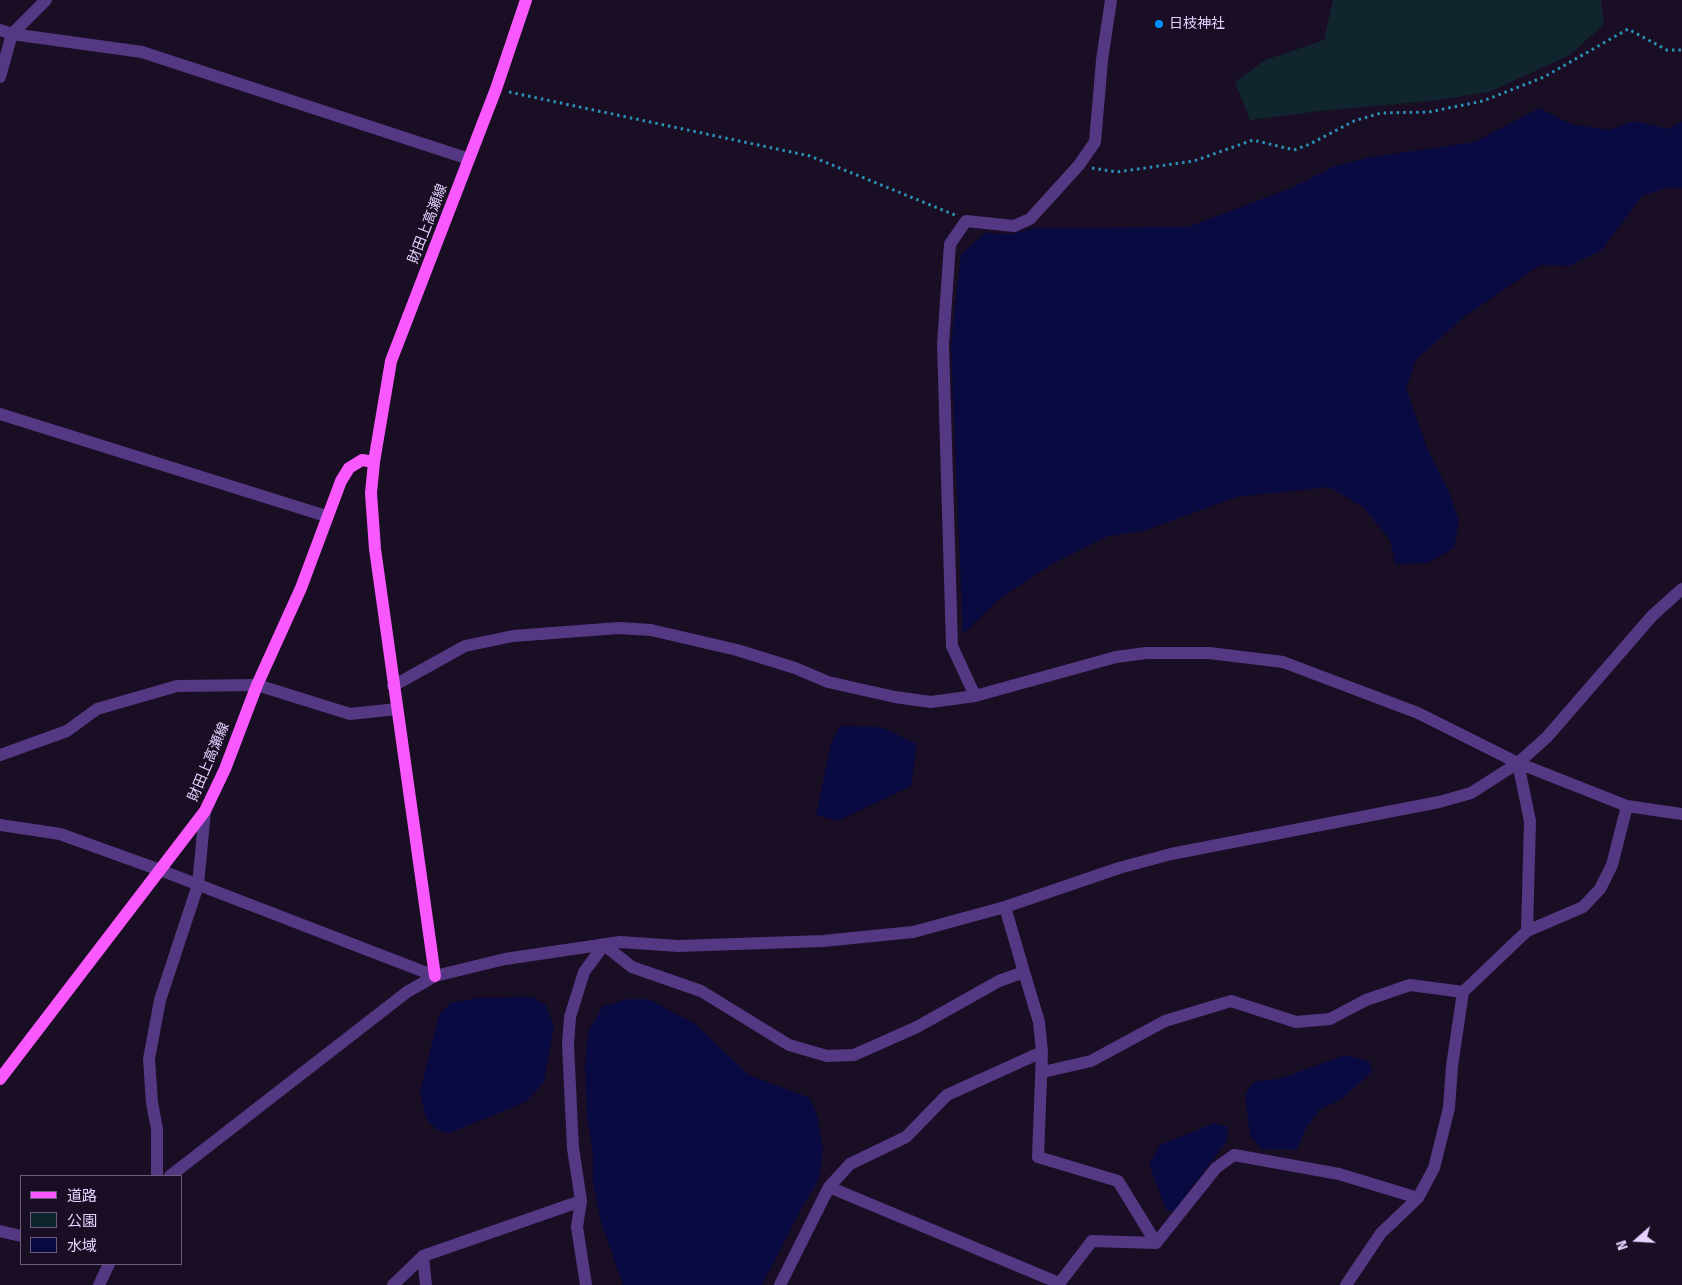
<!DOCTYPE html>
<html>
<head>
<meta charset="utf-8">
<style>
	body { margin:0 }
	#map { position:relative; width:1682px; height:1285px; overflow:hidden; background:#190e24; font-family:"Fira Sans","Noto Sans JP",sans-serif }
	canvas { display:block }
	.legend { position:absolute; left:20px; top:1175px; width:162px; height:90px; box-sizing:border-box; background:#190e24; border:1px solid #6b5c7c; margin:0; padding:6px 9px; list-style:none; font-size:15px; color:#e6d1ff }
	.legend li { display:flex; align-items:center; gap:10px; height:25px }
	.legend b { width:25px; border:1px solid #6b5c7c }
	.north { position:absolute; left:1612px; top:1215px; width:50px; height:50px; -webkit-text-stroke:4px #190e24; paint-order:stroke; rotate:251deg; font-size:14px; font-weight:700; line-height:20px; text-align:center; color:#e6d1ff }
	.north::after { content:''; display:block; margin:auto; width:18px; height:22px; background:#e6d1ff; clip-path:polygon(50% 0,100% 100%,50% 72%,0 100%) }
</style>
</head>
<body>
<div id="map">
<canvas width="1682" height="1285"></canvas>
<ul class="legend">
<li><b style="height:6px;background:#fa58ff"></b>道路</li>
<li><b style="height:14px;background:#11252e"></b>公園</li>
<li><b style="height:14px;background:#090a42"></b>水域</li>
</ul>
<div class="north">N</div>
</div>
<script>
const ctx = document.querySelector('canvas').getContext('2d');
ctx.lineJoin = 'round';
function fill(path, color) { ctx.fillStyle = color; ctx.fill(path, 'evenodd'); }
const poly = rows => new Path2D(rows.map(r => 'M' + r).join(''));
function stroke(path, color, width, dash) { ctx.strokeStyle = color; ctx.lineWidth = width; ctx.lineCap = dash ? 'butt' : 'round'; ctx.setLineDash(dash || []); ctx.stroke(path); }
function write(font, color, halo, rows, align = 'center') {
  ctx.font = font + ' "Fira Sans","Noto Sans JP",sans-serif'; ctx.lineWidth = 4; ctx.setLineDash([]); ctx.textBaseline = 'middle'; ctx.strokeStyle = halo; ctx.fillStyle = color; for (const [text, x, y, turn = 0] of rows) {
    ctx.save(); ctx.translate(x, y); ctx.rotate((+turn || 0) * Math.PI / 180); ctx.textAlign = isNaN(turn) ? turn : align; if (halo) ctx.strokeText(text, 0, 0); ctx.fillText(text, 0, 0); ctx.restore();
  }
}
const green = poly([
	[1333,0,1601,0,1604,24,1570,55,1489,92,1430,101,1320,111,1250,120,1235,82,1265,60,1324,40]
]);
const water = poly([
	[1539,108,1571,124,1609,130,1634,121,1669,129,1682,121,1682,188,1666,188,1642,196,1602,250,1569,266,1540,265,1464,317,1416,360,1406,388,1427,448,1450,494,1459,521,1454,548,1428,563,1395,564,1390,540,1363,507,1329,487,1236,497,1144,531,1108,536,1052,564,998,600,963,634,951,345,961,254,985,233,1013,234,1033,228,1188,227,1291,188,1335,166,1371,157,1475,142],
	[840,726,881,727,917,744,911,786,838,821,816,815,831,744],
	[533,997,546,1005,554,1026,544,1082,526,1102,449,1133,437,1130,426,1119,420,1092,439,1014,451,1003,477,998],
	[628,999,648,999,694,1023,749,1075,810,1098,817,1115,823,1148,819,1179,799,1213,762,1285,623,1285,601,1222,593,1183,593,1153,587,1116,585,1064,588,1032,603,1006],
	[1345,1055,1369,1061,1372,1072,1340,1100,1319,1110,1305,1130,1297,1150,1262,1149,1250,1136,1245,1095,1254,1082,1282,1078],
	[1214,1123,1228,1127,1227,1141,1173,1212,1166,1210,1149,1164,1160,1145]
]);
const path = poly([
	[509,92,810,156,955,215],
	[1092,168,1117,172,1194,161,1253,140,1294,150,1310,144,1354,121,1381,113,1429,112,1483,101,1544,77,1628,29,1667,50,1682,50]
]);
const minor = poly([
	[0,30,12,34,142,52,469,159],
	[0,77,12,34,46,0],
	[0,414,326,516],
	[393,686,465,646,513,636,619,628,651,630,737,650,795,668,828,682,895,697,931,702,975,696,1116,657,1146,653,1209,653,1283,662,1418,713,1518,763,1627,806,1682,814],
	[975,696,952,646,943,344,950,244,966,221,1014,226,1030,219,1079,165,1095,142,1102,60,1111,0],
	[0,755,67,731,97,709,177,686,257,685,350,714,397,709],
	[1518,763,1530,821,1527,931],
	[0,825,60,834,160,870,435,976],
	[1005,907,1024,972],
	[1043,1072,1091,1061,1165,1021,1231,1001,1296,1022,1330,1019,1366,1000,1410,985,1463,992],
	[157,1176,157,1129,152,1103,149,1059,160,1000,198,885,205,811],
	[170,1176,407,992,435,976,505,959,620,942,678,946,823,941,913,932,1005,907,1119,868,1171,854,1439,802,1471,793,1518,763,1547,737,1652,616,1682,589],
	[829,1187,1059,1283],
	[0,1231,21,1236],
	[423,1256,426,1285],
	[99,1285,109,1264],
	[393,1285,423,1256,581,1201],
	[586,1285,577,1227,581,1201,573,1148,568,1045,570,1017,584,972,604,945,632,967,701,991,789,1045,827,1056,854,1055,917,1027,999,981,1024,972,1039,1022,1042,1052,1038,1157,1118,1181,1156,1243],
	[780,1285,829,1187,850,1164,906,1137,947,1095,1042,1052],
	[1058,1285,1092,1241,1156,1243,1216,1168,1234,1155,1339,1174,1418,1198],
	[1346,1285,1381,1233,1418,1198,1434,1168,1449,1108,1452,1066,1463,992,1527,931,1583,907,1600,889,1612,865,1627,806]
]);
const major = poly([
	[435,976,375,549,371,493,374,462,391,361,496,89,526,0],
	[0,1079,205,811,225,769,257,685,301,588,341,481,349,468,362,460,374,462]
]);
const markers = [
	[1159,24,5,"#008cfc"]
];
const poiNames = [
	["日枝神社",1169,24]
];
const streetNames = [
	["財田上高瀬線",428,224,-69],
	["財田上高瀬線",209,762,-67]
];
fill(green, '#11252e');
fill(water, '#090a42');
stroke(path, '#2c91b8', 3, [2.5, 4]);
stroke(minor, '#553884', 12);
stroke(major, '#fa58ff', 12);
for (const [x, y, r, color] of markers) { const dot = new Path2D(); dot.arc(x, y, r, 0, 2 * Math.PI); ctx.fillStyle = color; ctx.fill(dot); stroke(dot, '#190e24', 2); }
write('14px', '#e6d1ff', '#190e24', poiNames, 'left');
write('14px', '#e6d1ff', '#190e24', streetNames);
</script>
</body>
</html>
